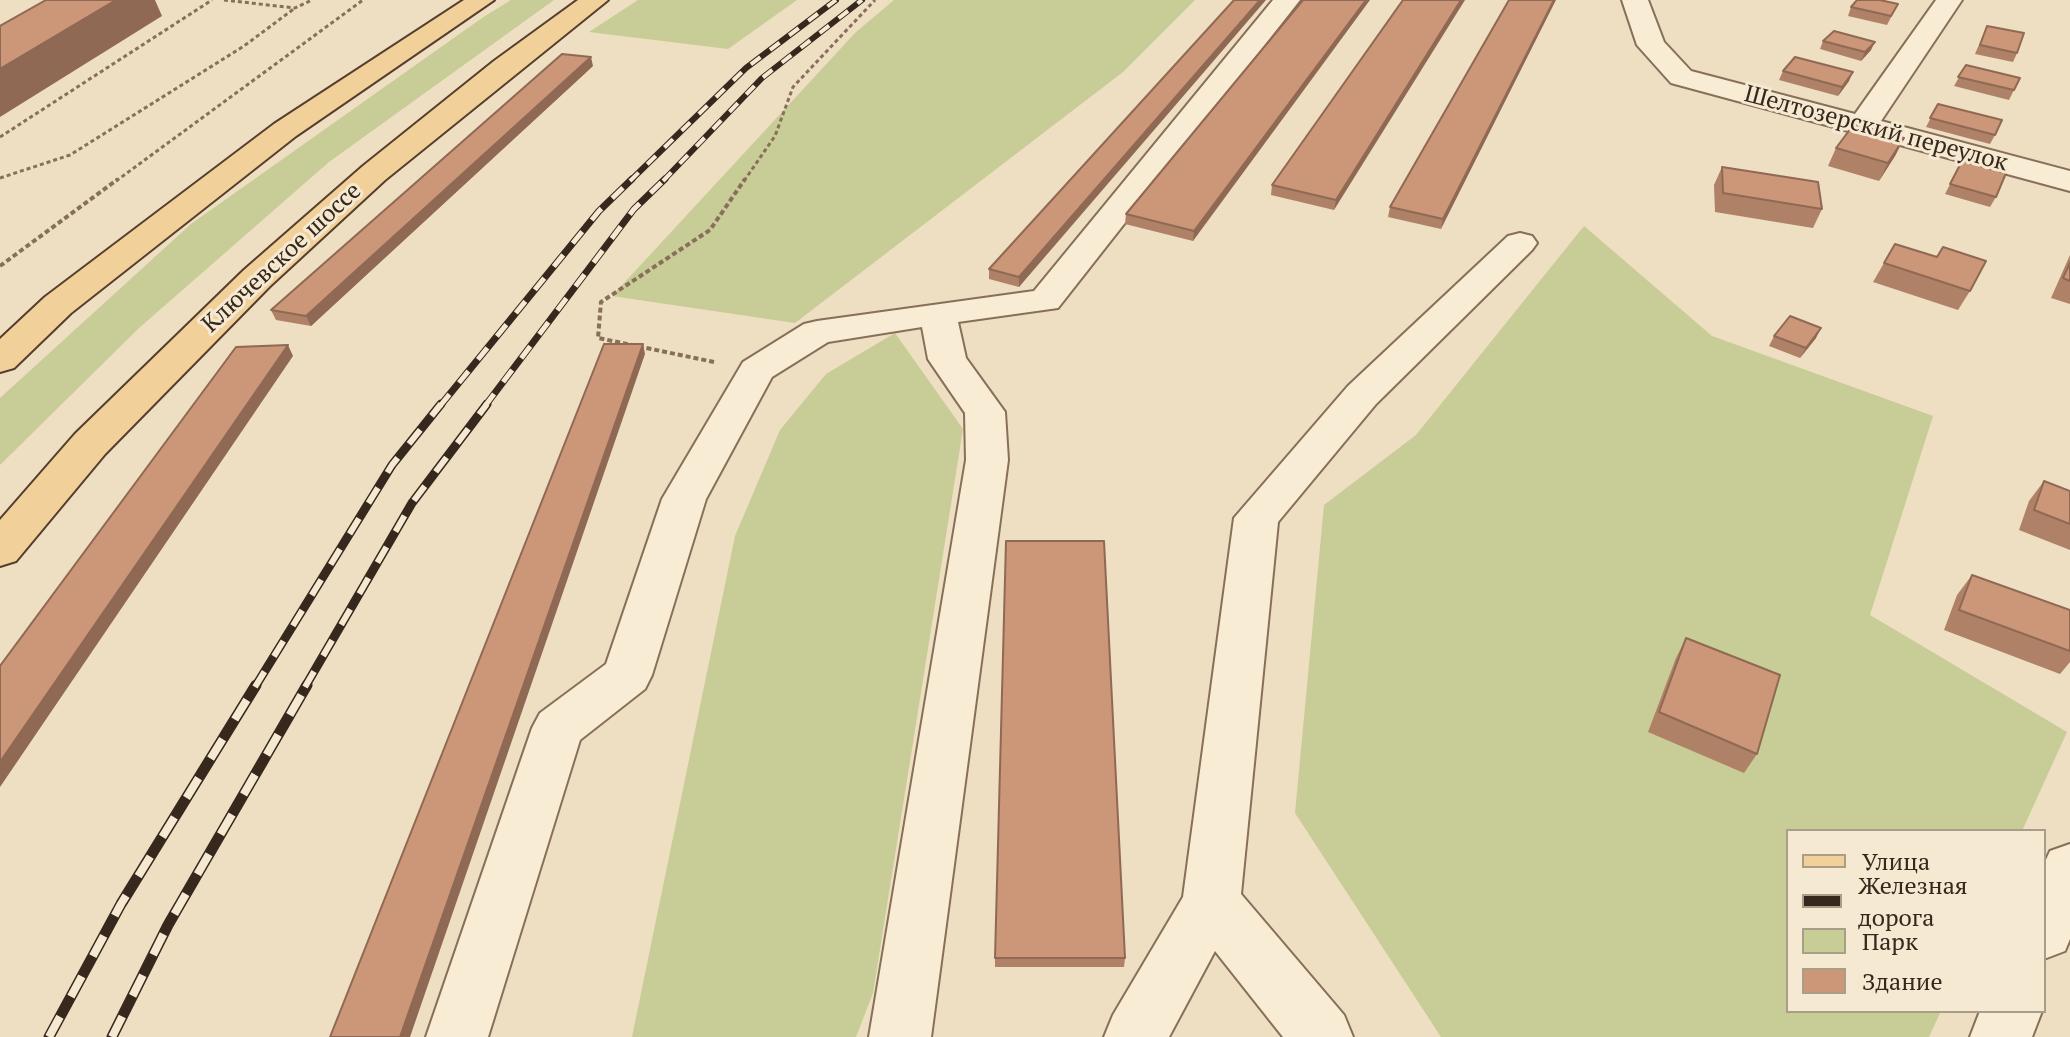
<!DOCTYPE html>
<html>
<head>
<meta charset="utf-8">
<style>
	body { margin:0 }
	#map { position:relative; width:2070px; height:1037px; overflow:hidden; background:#eedec2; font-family:"PT Serif",serif }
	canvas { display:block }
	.legend { position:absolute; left:1786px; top:829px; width:260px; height:184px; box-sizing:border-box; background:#f5e9d1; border:2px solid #a99c89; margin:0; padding:10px 14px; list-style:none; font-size:24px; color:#37281d }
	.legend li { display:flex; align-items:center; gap:16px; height:40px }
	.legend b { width:40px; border:2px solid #a99c89 }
</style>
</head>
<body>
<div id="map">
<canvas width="2070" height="1037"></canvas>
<ul class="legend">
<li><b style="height:10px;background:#f1d199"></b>Улица</li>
<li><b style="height:10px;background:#37281d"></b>Железная дорога</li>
<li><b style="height:22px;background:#c8cc96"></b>Парк</li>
<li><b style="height:22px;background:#cc9678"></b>Здание</li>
</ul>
</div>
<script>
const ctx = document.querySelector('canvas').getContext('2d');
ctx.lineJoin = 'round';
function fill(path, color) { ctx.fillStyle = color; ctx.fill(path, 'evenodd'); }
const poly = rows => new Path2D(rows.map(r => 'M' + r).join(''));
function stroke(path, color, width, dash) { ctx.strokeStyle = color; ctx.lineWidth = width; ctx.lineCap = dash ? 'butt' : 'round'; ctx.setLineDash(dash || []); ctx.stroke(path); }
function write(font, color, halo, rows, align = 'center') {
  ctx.font = font + ' "PT Serif",serif'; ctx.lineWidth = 6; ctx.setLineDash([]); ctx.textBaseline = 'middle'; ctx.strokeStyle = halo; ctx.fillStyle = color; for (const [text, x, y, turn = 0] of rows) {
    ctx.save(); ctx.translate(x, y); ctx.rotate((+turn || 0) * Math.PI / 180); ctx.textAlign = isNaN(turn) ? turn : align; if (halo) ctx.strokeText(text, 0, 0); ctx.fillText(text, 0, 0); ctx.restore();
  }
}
const green = poly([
	[511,0,554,0,329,162,139,328,0,465,0,398,191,224,482,18],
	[638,0,797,0,728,49,589,32],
	[894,0,1195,0,1123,72,795,323,612,296,856,32],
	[1584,226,1712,336,1933,416,1870,615,2067,732,2022,831,1788,831,1788,1011,1941,1011,1929,1037,1441,1037,1295,813,1324,505,1416,435],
	[895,333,963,429,873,993,856,1037,632,1037,735,536,780,430,826,374]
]);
const pathFar1 = poly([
	[224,0,295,8,312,0],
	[0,137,212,0],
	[0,178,70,155,244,46,295,8],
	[116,181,363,0],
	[744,181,775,136,793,87,875,0]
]);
const path = poly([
	[0,266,118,179],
	[714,362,598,338,601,302,710,230,745,179]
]);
const minor = poly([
	[1273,0,1300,0,1058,308,958,322,966,358,1005,412,1008,460,931,1037,869,1037,966,460,965,413,928,359,922,327,828,342,772,377,706,499,652,675,645,689,580,740,488,1037,426,1037,532,728,540,713,606,664,662,499,743,362,804,324,817,321,1034,291,1273,0],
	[1622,0,1648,0,1664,42,1691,71,1855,114,1936,0,1962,0,1881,121,2070,171,2070,191,1671,83,1637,45,1622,0],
	[1520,233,1532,236,1537,243,1532,250,1376,404,1278,522,1241,894,1344,1015,1353,1037,1283,1037,1215,951,1169,1037,1104,1037,1113,1015,1183,897,1234,518,1348,386,1508,236,1520,233],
	[2070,844,2070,939,2065,951,2044,959,2044,864,2050,851,2070,844],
	[1980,1011,2042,1011,2032,1037,1970,1037,1980,1011]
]);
const major = poly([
	[464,0,494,0,296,136,71,313,14,368,0,372,0,339,45,297,274,124,464,0],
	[578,0,608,0,385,180,270,286,105,454,16,561,0,566,0,520,75,434,244,270,363,166,494,61,578,0]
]);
const railFar3 = poly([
	[630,181,746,68,836,0],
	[663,181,762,78,862,0]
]);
const railFar2 = poly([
	[440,406,599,211,632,179],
	[485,406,634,209,665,179]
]);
const railFar1 = poly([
	[255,687,392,465,441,404],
	[305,687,412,503,487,404]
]);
const rail = poly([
	[49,1037,121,904,256,685],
	[112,1037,168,925,307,685]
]);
const wall = poly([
	[1234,0,1019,287,989,279,989,269],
	[1303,0,1193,241,1125,224,1126,214],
	[1403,0,1334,210,1271,195,1272,185],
	[1509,0,1441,229,1388,217,1390,207],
	[1898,4,1887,25,1848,16,1851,7],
	[1987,26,2017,53,2013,62,1975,54],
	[1823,41,1871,50,1861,61,1820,49],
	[1966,65,2020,78,2009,100,1954,86],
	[593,66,311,326,276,320,271,310],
	[1783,71,1849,81,1838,96,1779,80],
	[1938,104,1995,135,1990,144,1926,127],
	[1904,138,1895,156,1879,181,1828,166,1836,148],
	[1962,161,1996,197,1990,207,1945,194],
	[1722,167,1822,209,1813,228,1715,212,1714,185],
	[2070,255,2070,304,2051,298],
	[1884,263,1970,291,1958,310,1873,282],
	[1774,336,1816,338,1800,358,1769,346],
	[2044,481,2070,491,2070,550,2019,530,2029,501],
	[1972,575,2070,610,2070,662,2060,674,1944,630,1957,595],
	[1686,638,1757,754,1744,773,1648,732,1676,658],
	[995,958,1125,958,1124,967,995,967]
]);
const shadedWall = poly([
	[116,0,155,0,162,16,0,117,0,69],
	[1260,0,1266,0,1019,287,1019,277],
	[1366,0,1370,0,1193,241,1194,231],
	[1461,0,1465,0,1334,210,1336,200],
	[1554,0,1556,0,1441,229,1443,219],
	[1875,42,1871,50,1861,61,1865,52],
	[591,57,593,66,311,326,306,316],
	[1853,72,1849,81,1838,96,1842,87],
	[1904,138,1895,156,1879,181,1888,163],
	[1821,328,1816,338,1800,358,1806,348],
	[643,344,645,354,410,1037,400,1037],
	[288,345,293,356,0,787,0,762]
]);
const building = poly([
	[46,0,116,0,0,69,0,26,46,0],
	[1234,0,1260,0,1019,277,989,269,1234,0],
	[1303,0,1366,0,1194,231,1126,214,1303,0],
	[1403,0,1461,0,1336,200,1272,185,1403,0],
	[1509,0,1554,0,1443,219,1390,207,1509,0],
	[1857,0,1880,0,1898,4,1891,16,1851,7,1857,0],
	[1987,26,2024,33,2017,53,1980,45,1987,26],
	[1834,31,1875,42,1865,52,1823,41,1834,31],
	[562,54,591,57,306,316,271,310,562,54],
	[1795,57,1853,72,1842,87,1783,71,1795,57],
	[1966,65,2020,78,2014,90,1958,77,1966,65],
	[1938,104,2002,120,1995,135,1930,118,1938,104],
	[1854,124,1904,138,1888,163,1836,148,1854,124],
	[1962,161,2006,173,1996,197,1950,184,1962,161],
	[1722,167,1818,182,1822,209,1723,193,1722,167],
	[1895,244,1937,257,1943,247,1986,261,1970,291,1884,263,1895,244],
	[2070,263,2070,281,2063,278,2070,263],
	[1790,316,1821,328,1806,348,1774,336,1790,316],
	[604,344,643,344,400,1037,330,1037,604,344],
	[288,345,0,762,0,666,236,347,288,345],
	[2044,481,2070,491,2070,524,2034,510,2044,481],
	[1006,541,1104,541,1125,958,995,958,1006,541],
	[1972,575,2070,610,2070,651,1959,610,1972,575],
	[1686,638,1780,675,1757,754,1659,712,1686,638]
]);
const farStreetnames = [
	["Шелтозерский переулок",1876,129,15],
	["Ключевское шоссе",282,258,-43]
];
fill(green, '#c8cc96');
stroke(minor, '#876f59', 4);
stroke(major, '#553e2e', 4);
stroke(pathFar1, '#876f59', 3, [4, 3]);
stroke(path, '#876f59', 4, [5, 3]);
fill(minor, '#f8ecd5');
fill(major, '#f1d199');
stroke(railFar3, '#37281d', 6);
stroke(railFar2, '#37281d', 7);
stroke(railFar1, '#37281d', 9);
stroke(rail, '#37281d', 11);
stroke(railFar3, '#f5e9d1', 4, [12]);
stroke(railFar2, '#f5e9d1', 5, [15]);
stroke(railFar1, '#f5e9d1', 6, [18]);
stroke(rail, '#f5e9d1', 8, [23]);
fill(wall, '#af8167');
fill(shadedWall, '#8f6954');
fill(building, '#cc9678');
stroke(building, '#8f6954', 2);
write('24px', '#37281d', '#f5e9d1', farStreetnames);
</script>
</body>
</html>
